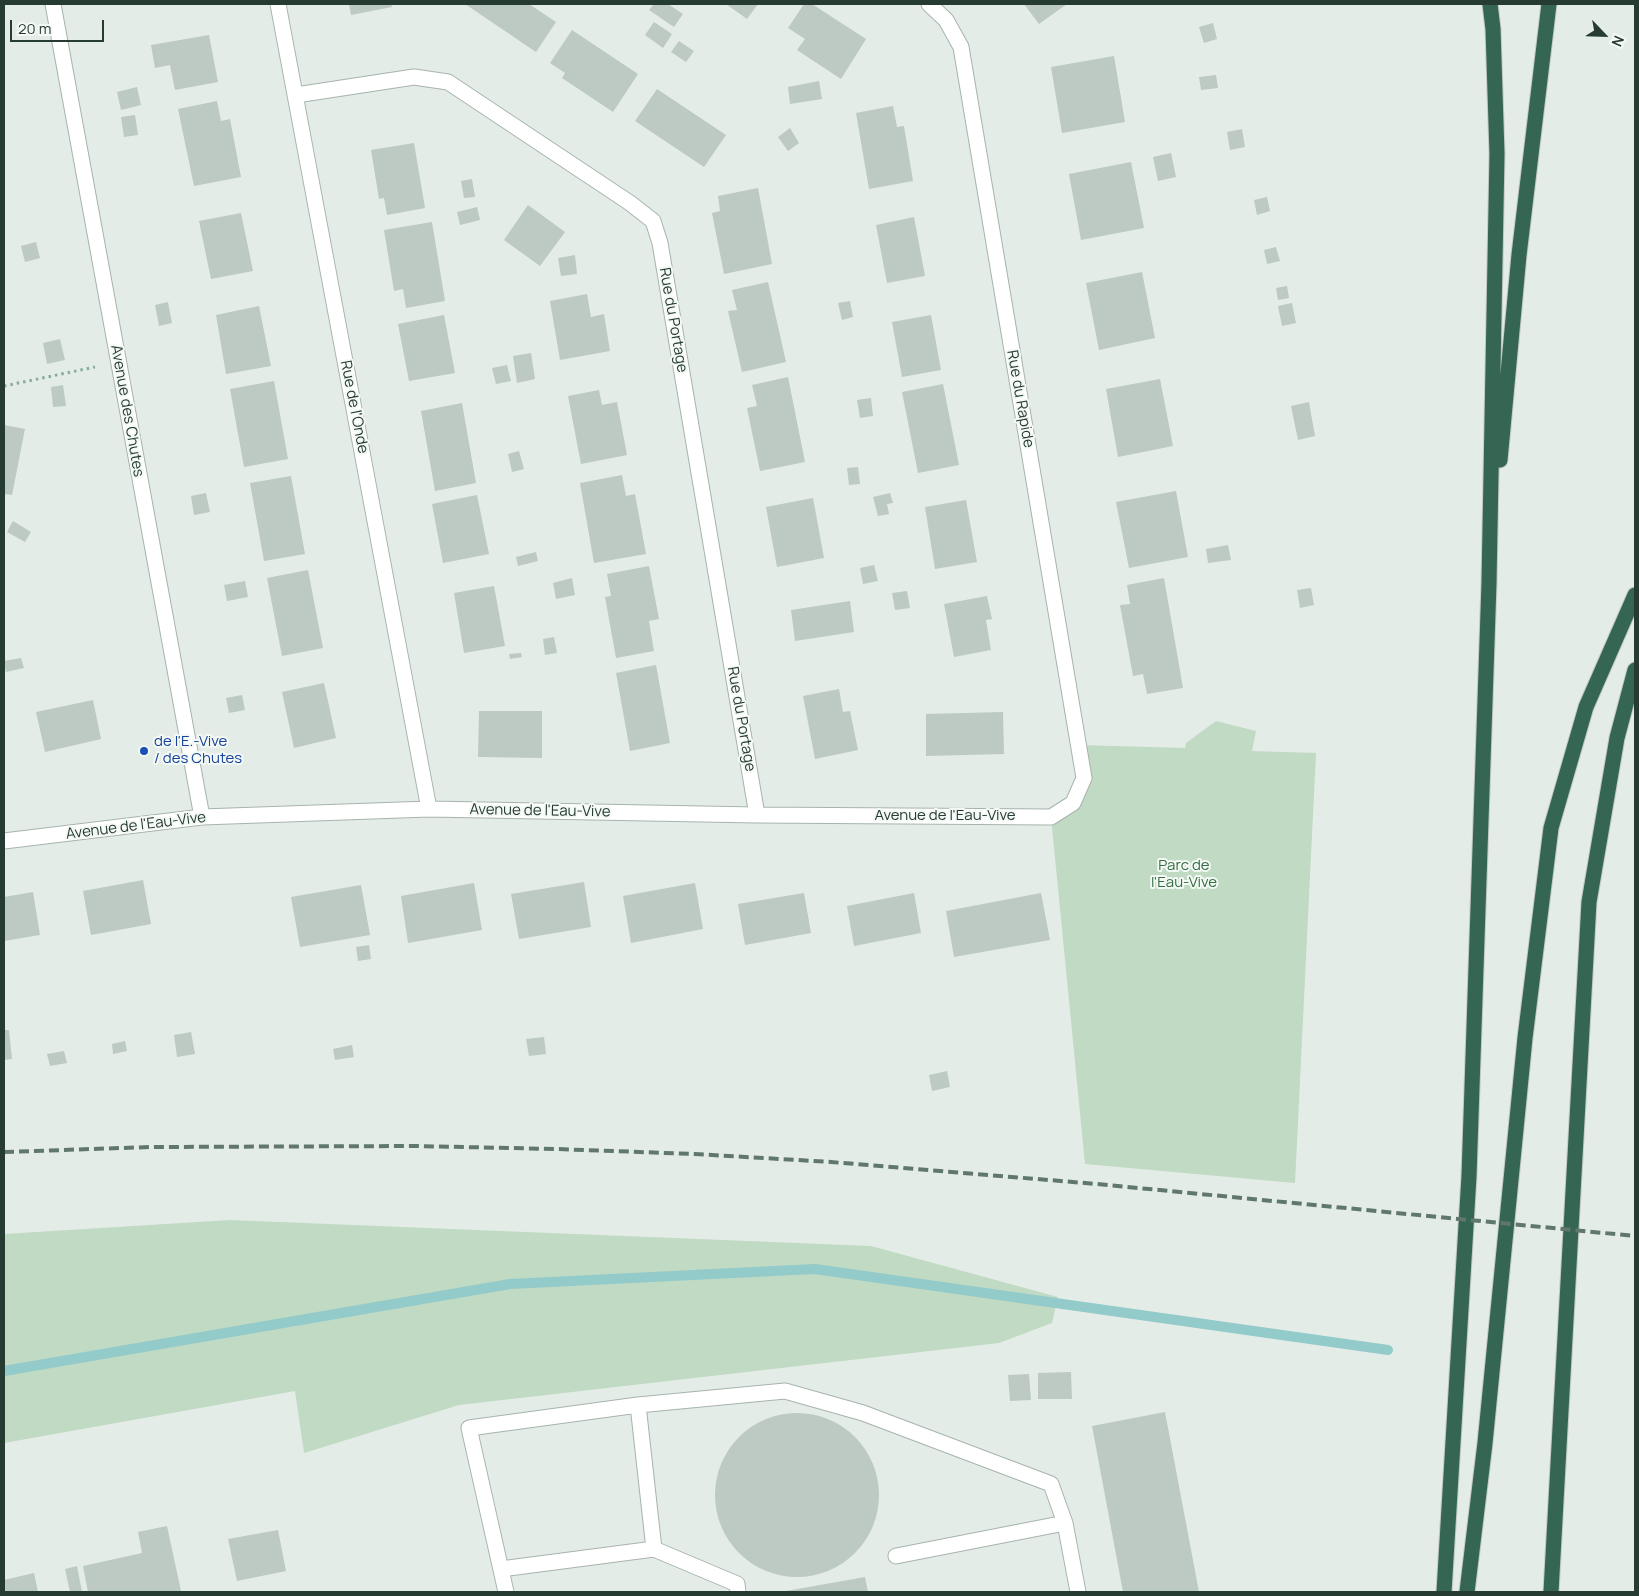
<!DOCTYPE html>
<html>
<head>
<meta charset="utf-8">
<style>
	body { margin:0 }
	#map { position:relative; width:1639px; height:1596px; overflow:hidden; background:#e4ece7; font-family:Manrope,sans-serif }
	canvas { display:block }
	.frame { position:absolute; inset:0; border:5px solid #263c32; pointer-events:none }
	.north { position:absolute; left:1579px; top:10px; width:50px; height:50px; -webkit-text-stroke:4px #f4f9f6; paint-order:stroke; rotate:114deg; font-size:14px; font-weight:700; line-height:20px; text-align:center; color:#263c32 }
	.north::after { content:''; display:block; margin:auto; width:18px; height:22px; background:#263c32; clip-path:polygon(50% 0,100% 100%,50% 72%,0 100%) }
	.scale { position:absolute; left:10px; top:20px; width:94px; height:22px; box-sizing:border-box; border:2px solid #263c32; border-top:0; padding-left:6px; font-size:15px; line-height:18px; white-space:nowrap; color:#263c32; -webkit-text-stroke:4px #f4f9f6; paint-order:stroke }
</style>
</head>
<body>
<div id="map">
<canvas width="1639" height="1596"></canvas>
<div class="frame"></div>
<div class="north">N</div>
<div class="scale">20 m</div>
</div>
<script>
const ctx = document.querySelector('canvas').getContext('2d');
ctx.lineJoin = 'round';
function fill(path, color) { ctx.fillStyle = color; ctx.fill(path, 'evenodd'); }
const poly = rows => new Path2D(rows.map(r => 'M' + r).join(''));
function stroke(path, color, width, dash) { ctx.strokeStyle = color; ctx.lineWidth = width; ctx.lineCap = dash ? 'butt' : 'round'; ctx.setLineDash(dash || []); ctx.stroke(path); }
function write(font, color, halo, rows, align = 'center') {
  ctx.font = font + ' Manrope,sans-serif'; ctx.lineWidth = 4; ctx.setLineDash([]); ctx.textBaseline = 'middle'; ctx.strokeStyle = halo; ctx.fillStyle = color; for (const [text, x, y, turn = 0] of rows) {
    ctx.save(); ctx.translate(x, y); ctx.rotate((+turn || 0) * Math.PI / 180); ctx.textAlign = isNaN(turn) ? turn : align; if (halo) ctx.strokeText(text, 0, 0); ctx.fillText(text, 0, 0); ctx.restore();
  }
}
const green = poly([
	[1216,721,1256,731,1252,751,1316,753,1295,1183,1085,1164,1051,817,1084,779,1078,745,1185,748,1186,743],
	[230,1220,871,1246,1058,1297,1052,1323,999,1343,459,1405,304,1453,295,1391,4,1443,4,1234]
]);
const stream = poly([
	[4,1371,510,1284,815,1269,1388,1350]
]);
const building = poly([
	[349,4,391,4,392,7,351,15],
	[465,4,529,4,556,22,536,52],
	[654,4,668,4,683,14,674,27,649,10],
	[726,4,758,4,747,19],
	[804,4,812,4,866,39,841,79,797,50,805,39,788,28],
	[1024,4,1067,4,1039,24],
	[654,22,672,34,663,48,645,35],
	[1213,23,1217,39,1204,43,1199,27],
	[572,30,638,74,613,112,562,78,565,73,550,63],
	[209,35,218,82,175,90,170,65,155,68,151,45],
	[679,41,694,51,686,62,671,52],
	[1114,56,1125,122,1062,133,1051,67],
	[1216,75,1218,88,1201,90,1199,77],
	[819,81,822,99,790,104,788,87],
	[137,87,141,105,121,110,117,92],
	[657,89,726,135,704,167,635,121],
	[217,101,221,121,230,119,241,177,194,186,178,109],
	[893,106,897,127,904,126,913,181,869,189,856,113],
	[135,115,138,135,124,137,121,117],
	[790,128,799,143,788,151,778,137],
	[1242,129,1245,147,1230,150,1227,132],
	[414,143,425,208,387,215,384,198,379,199,371,150],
	[1171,153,1176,177,1158,181,1153,157],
	[1131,162,1144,228,1081,240,1069,174],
	[472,179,475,197,464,198,461,181],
	[758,188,772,264,724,274,712,213,720,211,718,196],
	[1267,197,1270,211,1257,215,1254,200],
	[528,205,565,232,540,266,504,240],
	[477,207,480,220,460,225,457,212],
	[241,213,253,271,211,279,199,221],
	[914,217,925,276,887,283,876,225],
	[432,222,445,301,406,308,403,289,394,291,384,230],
	[36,242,40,258,25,262,21,246],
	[1276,247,1280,261,1267,264,1264,250],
	[575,255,577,274,561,276,558,258],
	[1142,272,1155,338,1099,350,1086,283],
	[768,282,786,362,742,372,728,311,737,310,732,290],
	[1287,286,1289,298,1278,300,1276,288],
	[587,294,591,317,604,314,610,351,560,360,550,301],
	[850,301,853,317,842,320,838,303],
	[168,302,172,323,159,326,155,305],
	[1292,303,1296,323,1282,326,1278,306],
	[259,306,271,366,226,374,216,315],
	[444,315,455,373,409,381,398,324],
	[931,315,941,370,902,377,892,322],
	[60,339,65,360,47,364,43,343],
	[531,353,535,379,517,383,513,356],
	[507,365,511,381,496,384,492,368],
	[788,377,805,462,760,471,747,408,757,406,752,385],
	[1160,379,1173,446,1118,457,1106,389],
	[274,381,288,459,244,467,230,389],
	[943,384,959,465,918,473,902,392],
	[63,385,66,406,53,407,51,387],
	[599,390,602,405,617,402,627,455,581,464,568,396],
	[871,398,873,416,860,418,857,400],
	[1309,402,1315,436,1298,440,1291,406],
	[462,403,476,483,435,491,421,411],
	[4,425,25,429,12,495,4,494],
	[519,451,524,469,512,472,508,454],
	[858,467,860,484,849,485,847,468],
	[622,475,626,496,635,494,646,554,594,563,580,483],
	[291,476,305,554,264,561,250,483],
	[1176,491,1188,557,1129,568,1116,502],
	[206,493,210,512,194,515,191,496],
	[890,493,893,503,887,504,889,514,878,516,873,497],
	[477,495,489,554,443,563,432,504],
	[813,498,824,558,777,567,766,507],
	[966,500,977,562,935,569,925,507],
	[13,521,31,532,25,542,7,532],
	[1228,545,1231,560,1208,563,1206,549],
	[536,552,538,561,518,566,516,557],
	[874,565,878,581,863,584,860,568],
	[649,566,659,619,649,621,654,651,616,658,605,597,611,596,607,574],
	[308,570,323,648,282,656,267,578],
	[572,578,575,595,556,599,553,583],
	[1164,578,1183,688,1147,694,1143,674,1133,676,1120,605,1130,604,1127,585],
	[245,581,248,597,227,601,224,585],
	[494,586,505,646,464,653,454,593],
	[1311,588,1314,605,1300,608,1297,590],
	[907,591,910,608,895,610,892,593],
	[987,596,992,619,986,620,991,650,954,657,944,604],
	[850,601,854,632,795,641,791,610],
	[554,637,557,653,545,655,543,639],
	[521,653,522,657,510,659,509,654],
	[21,658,24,668,6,672,4,661],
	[656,665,670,743,630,751,616,673],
	[324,683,336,738,294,748,282,692],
	[839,689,843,712,850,711,858,750,815,759,803,696],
	[242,695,245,710,229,713,226,698],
	[93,700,101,739,45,752,36,712],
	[479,711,542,711,542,758,478,757],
	[1003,712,1004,754,926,756,926,714],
	[143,880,151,924,91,935,83,891],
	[584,882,591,927,519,939,511,894],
	[474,883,482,930,408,943,401,896],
	[695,883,703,929,631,943,623,896],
	[361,885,370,935,300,947,291,897],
	[33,892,40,935,4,941,4,897],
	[804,893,811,933,745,945,738,904],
	[914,893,921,933,854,946,847,906],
	[1041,893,1050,940,954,957,946,911],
	[369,945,371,959,358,961,356,947],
	[4,1030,9,1030,12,1059,4,1060],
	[191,1032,195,1054,177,1057,174,1035],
	[544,1037,546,1054,529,1056,526,1039],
	[125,1041,127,1051,113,1054,112,1044],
	[352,1045,354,1057,335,1060,333,1049],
	[64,1051,67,1063,50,1066,47,1054],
	[947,1071,950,1087,932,1091,929,1075],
	[1071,1372,1072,1399,1038,1399,1038,1373],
	[1029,1374,1031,1400,1010,1401,1008,1375],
	[1165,1412,1199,1592,1123,1592,1092,1426],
	'715 1495a82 82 0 1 1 164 0a82 82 0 1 1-164 0Z',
	[167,1526,181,1591,88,1592,83,1566,142,1553,138,1532],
	[278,1530,286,1571,237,1581,228,1539],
	[77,1566,82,1592,70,1592,65,1569],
	[34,1573,38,1592,4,1592,4,1580],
	[865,1577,868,1592,787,1592,786,1591]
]);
const path = poly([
	[4,386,95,367]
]);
const minor = poly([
	[53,4,202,817],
	[278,4,429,809],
	[296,95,414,77,448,82,630,203,653,221,660,243,757,815],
	[4,841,202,817,429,809,757,815,1051,817,1073,803,1084,778,961,47,946,20,929,4],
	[654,1549,638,1405,785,1391,863,1413,1051,1484,1065,1523],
	[896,1556,1065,1523,1078,1592],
	[501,1569,654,1549,737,1584,738,1592],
	[506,1592,469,1428,638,1405]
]);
const highway = poly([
	[1500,460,1519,255,1549,4],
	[1444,1592,1469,1176,1489,583,1497,154,1493,29,1490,4],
	[1467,1592,1485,1443,1525,1038,1551,828,1586,707,1635,595],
	[1551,1592,1589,902,1617,738,1635,670]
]);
const rail = poly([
	[4,1152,151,1147,416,1146,556,1149,695,1154,831,1162,1097,1184,1635,1236]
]);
const markers = [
	[144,751,5,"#1a4fb4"]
];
const streetNames = [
	["Rue du Portage",673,320,80],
	["Rue du Rapide",1020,399,80],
	["Rue de l'Onde",354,407,79],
	["Avenue des Chutes",127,411,80],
	["Rue du Portage",741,719,80],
	["Avenue de l'Eau-Vive",540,811,1],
	["Avenue de l'Eau-Vive",945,816],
	["Avenue de l'Eau-Vive",136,826,-7]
];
const transitNames = [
	["de l'E.-Vive",154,742],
	["/ des Chutes",154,759]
];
const parkNames = [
	["Parc de",1184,866],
	["l'Eau-Vive",1184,883]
];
fill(green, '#c0dac3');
stroke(stream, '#93caca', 10);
fill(building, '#bdc9c3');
stroke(minor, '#a7b4ad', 17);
stroke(highway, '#c2c8c6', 17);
stroke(path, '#88ac9b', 3, [2.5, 4]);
stroke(minor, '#fff', 15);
stroke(highway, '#356553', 15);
stroke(rail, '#60776d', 4, [10, 5]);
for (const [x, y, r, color] of markers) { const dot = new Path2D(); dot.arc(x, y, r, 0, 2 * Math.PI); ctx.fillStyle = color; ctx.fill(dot); stroke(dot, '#f4f9f6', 2); }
write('15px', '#263c32', '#f4f9f6', streetNames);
write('15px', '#164399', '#f4f9f6', transitNames, 'left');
write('15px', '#346e42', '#f4f9f6', parkNames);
</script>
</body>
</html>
